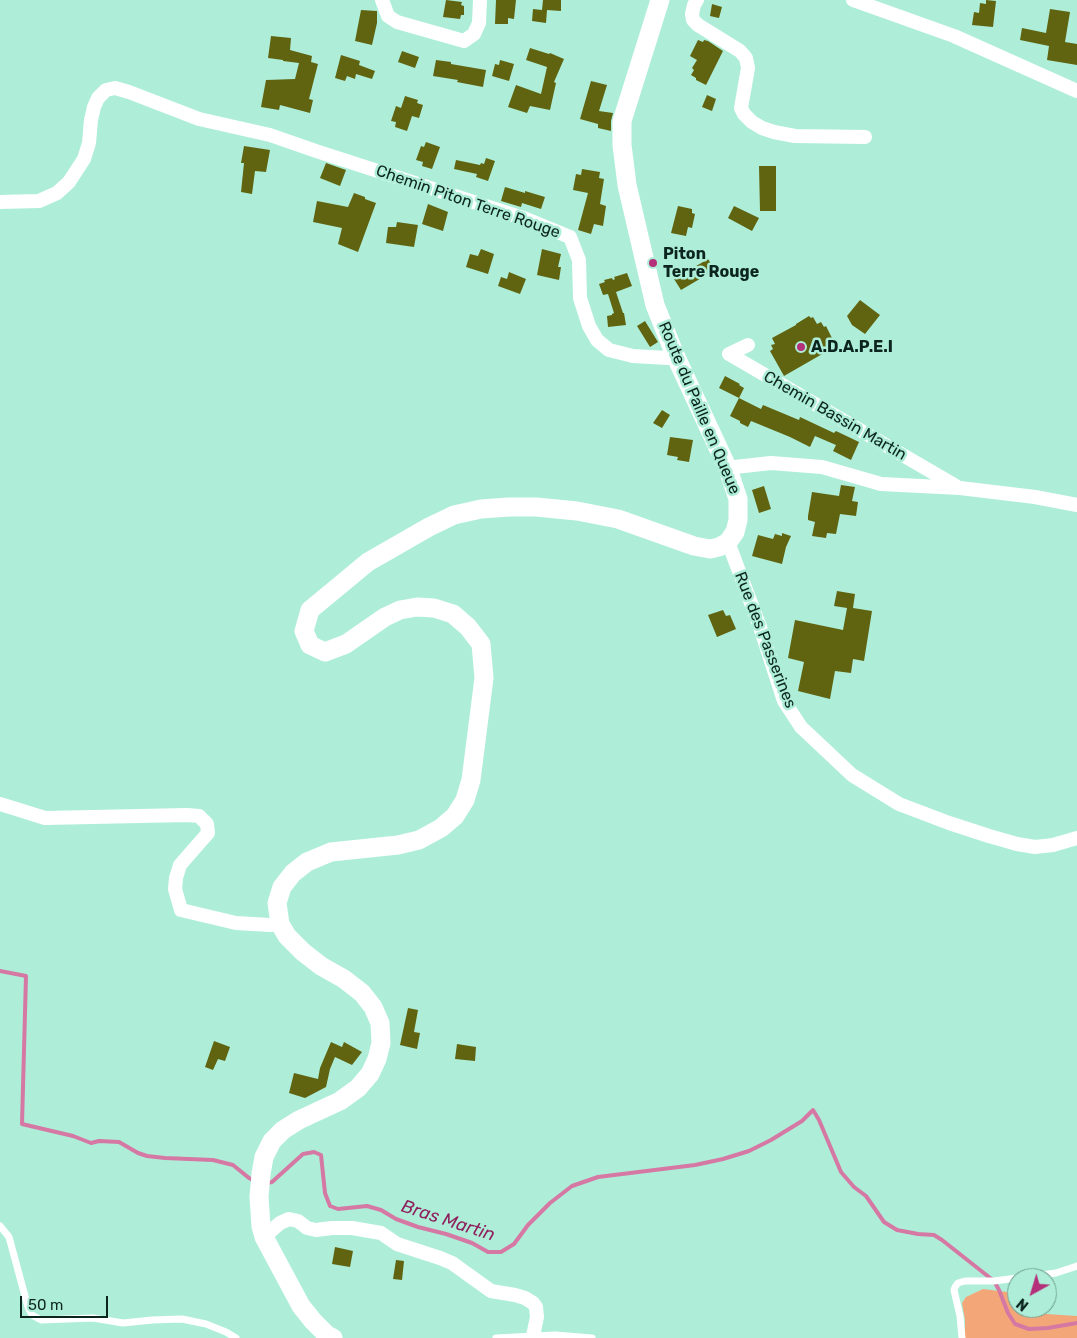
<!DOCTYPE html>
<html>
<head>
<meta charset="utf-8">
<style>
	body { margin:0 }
	#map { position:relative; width:1077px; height:1338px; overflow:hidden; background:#aeeed8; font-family:Rubik,sans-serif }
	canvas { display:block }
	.north { position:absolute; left:1007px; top:1268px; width:50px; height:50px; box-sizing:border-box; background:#aeeed8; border:1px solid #6d9e8e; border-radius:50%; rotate:219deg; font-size:14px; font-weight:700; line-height:20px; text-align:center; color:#0c261f }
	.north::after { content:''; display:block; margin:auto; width:18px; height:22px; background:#b43078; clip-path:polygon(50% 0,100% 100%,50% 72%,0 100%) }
	.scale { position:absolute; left:20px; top:1296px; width:88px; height:22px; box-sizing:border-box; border:2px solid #0c261f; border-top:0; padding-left:6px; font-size:15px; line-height:18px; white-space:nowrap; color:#0c261f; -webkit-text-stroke:4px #aeeed8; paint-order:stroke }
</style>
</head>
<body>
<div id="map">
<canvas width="1077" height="1338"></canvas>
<div class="north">N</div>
<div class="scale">50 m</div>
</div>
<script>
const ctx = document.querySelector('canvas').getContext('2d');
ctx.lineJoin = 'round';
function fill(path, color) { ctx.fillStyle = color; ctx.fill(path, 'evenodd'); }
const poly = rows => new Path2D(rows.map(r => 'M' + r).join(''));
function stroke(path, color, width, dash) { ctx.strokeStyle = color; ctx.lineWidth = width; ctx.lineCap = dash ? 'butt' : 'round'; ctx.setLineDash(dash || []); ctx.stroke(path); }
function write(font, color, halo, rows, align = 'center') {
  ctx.font = font + ' Rubik,sans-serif'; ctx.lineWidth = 5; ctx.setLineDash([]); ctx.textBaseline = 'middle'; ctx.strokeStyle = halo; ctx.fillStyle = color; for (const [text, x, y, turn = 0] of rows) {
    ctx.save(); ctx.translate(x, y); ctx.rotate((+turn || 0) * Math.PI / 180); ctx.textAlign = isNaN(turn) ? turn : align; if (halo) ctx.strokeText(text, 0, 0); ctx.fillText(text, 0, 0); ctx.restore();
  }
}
const green = poly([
	[983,1289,1007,1292,1017,1298,1017,1308,1034,1308,1046,1314,1077,1316,1077,1338,965,1338,965,1320,962,1303,966,1297]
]);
const stream = poly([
	[0,971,26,976,22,1124,73,1136,91,1143,99,1141,119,1142,138,1153,147,1156,165,1158,213,1160,233,1165,249,1178,255,1181],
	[267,1183,272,1182,303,1154,314,1152,321,1155,325,1193,330,1206,338,1209,367,1206,381,1210,396,1219,418,1227,446,1234,472,1243,488,1252,501,1252,514,1244,528,1225,550,1203,572,1186,598,1177,695,1165,723,1159,749,1151,771,1140,802,1121,813,1110,819,1120,841,1172,854,1187,866,1196,884,1222,897,1230,918,1234,934,1235,942,1240,994,1281,999,1290,1008,1313,1015,1324,1029,1329,1048,1328,1077,1323]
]);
const building = poly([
	[446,0,462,2,461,5,464,6,464,15,461,15,460,19,443,17],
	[496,0,516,0,514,19,508,18,508,24,495,24],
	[543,0,561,0,561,11,547,10,546,23,532,21,533,9,542,10],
	[986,0,996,1,993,27,972,25,974,12,979,13,980,3,986,4],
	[712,4,722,7,719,18,710,16],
	[1050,9,1070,12,1065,42,1077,44,1077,65,1047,60,1049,46,1020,40,1022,28,1046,33],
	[361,10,377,11,377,23,372,45,355,41],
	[271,36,291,38,290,50,312,56,311,62,318,64,309,99,313,100,310,113,280,105,279,110,261,107,266,80,295,79,299,63,283,61,283,60,268,58],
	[698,40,703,42,704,40,708,41,723,51,706,85,696,80,696,78,691,75,694,70,692,68,697,60,690,56],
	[530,48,549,54,550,53,564,59,554,82,556,83,550,110,530,106,527,113,508,107,516,85,541,94,547,67,526,60],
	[402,51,419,57,415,68,398,62],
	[341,55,360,61,359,65,375,71,372,79,356,74,355,79,347,76,345,81,335,78],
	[436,60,451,62,451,64,486,70,483,87,457,82,458,80,433,76],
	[500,60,514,64,509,81,492,76,495,64,499,65],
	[591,81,607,85,599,111,613,113,611,121,611,131,598,128,598,124,580,119],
	[707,95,716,99,712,111,702,107],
	[405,96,418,100,417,103,423,105,419,118,412,116,407,131,395,127,396,122,391,121,396,106,401,108],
	[426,142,440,147,432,169,422,166,423,162,416,160,421,146,424,147],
	[244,146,270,150,266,172,255,171,252,194,241,192,244,163,241,163],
	[486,158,495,161,488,181,476,177,477,174,454,169,456,160,480,165,481,163,484,164],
	[326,163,346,170,340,186,320,178],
	[759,166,776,166,776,211,760,211],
	[582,169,600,172,599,178,604,179,600,204,606,206,603,226,594,224,591,234,578,230,588,193,573,190,576,174,581,175],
	[505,187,525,193,525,191,545,197,541,209,522,203,521,207,501,201],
	[354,193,365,197,365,199,376,203,358,252,338,244,342,228,313,222,317,201,348,207],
	[428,204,448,212,443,231,422,224],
	[678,206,692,209,692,213,695,214,692,228,688,227,686,236,671,233],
	[734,206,759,218,752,231,728,218],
	[397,222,418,225,414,247,386,243,388,227,396,227],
	[481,249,494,254,488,274,466,267,470,254,478,256],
	[542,249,561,254,558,267,561,267,559,280,537,275],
	[708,259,715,270,681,290,674,279],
	[509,272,526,279,520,294,498,286,501,277,507,279],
	[627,273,632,286,616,292,623,313,624,313,626,325,608,327,607,316,612,315,612,314,614,313,608,294,603,295,599,284,605,282,604,280,612,278,613,280,615,279,614,277],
	[860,300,880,315,865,334,852,325,847,316],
	[809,316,811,318,813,317,817,324,821,322,824,327,826,326,832,338,827,341,831,349,784,376,770,351,773,349,771,345,775,344,772,338,796,325,796,324],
	[645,321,658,342,650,347,637,326],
	[725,376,740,384,739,385,744,388,739,398,719,388],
	[739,398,761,409,763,405,799,420,800,417,834,433,836,431,859,442,851,460,833,451,836,445,815,436,810,447,790,437,751,421,748,427,740,423,740,421,730,416],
	[662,410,670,415,662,428,653,423],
	[670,437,693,440,689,462,677,460,678,457,667,455],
	[841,485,855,487,852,501,858,502,856,516,840,514,836,534,827,533,826,538,812,536,815,522,808,520,808,516,812,492,839,496],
	[764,486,771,509,759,513,752,490],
	[782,533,791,536,786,547,782,564,752,556,758,535,773,539,775,534,782,536],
	[837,591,855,594,853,608,872,611,864,661,853,659,851,673,835,671,830,699,798,691,804,662,788,658,795,620,843,630,847,608,834,606],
	[723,610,726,616,730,615,736,629,717,637,708,615],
	[408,1008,418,1010,414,1032,420,1033,417,1049,400,1045],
	[214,1041,230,1047,225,1061,218,1059,213,1070,205,1067],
	[331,1042,342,1047,344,1042,362,1052,352,1065,335,1057,330,1069,326,1087,305,1098,289,1093,294,1073,318,1079,320,1068],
	[457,1044,476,1047,475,1061,455,1059],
	[335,1247,353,1251,350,1267,332,1264],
	[396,1260,404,1261,402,1280,393,1279]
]);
const lane = poly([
	[0,1226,9,1237,28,1307,32,1315,41,1320,93,1318,123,1323,152,1320,182,1319,206,1324,226,1332,236,1338],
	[496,1338,555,1335,592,1338],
	[962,1338,960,1316,954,1290,955,1287,958,1283,965,1281,994,1281,1056,1273,1077,1266]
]);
const street = poly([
	[382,0,388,16,397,22,464,41,474,34,479,23,480,0],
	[697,0,694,5,692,14,693,20,698,25,740,51,746,58,748,68,741,108,744,114,752,122,762,128,774,132,795,136,865,137],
	[853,0,954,36,1077,91],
	[0,202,39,201,57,193,69,182,84,159,89,143,91,120,94,107,98,98,106,90,115,88,129,92,199,119,270,135,316,151,526,219,570,237,579,260,580,298,589,326,597,340,609,350,633,356,668,358,675,355],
	[748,345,729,354,956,486],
	[728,469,735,467,771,463,822,467,881,484,960,488,1035,497,1077,505],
	[728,542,760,627,784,701,801,727,852,775,899,804,949,823,989,836,1017,844,1035,847,1053,845,1077,838],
	[0,804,45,818,187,815,199,816,207,824,208,833,180,865,176,878,175,889,181,910,236,923,270,925,280,924],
	[264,1237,280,1223,289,1219,298,1221,307,1228,316,1230,332,1228,352,1228,381,1233,397,1244,440,1258,452,1263,491,1291,515,1295,525,1298,533,1303,536,1307,537,1317,533,1336]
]);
const secondary = poly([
	[333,1338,327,1335,313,1321,301,1306,264,1237,261,1226,259,1197,261,1174,264,1157,272,1141,283,1130,299,1120,340,1101,358,1088,370,1074,377,1059,381,1043,380,1023,373,1007,362,993,344,979,321,966,303,952,287,936,280,924,277,903,282,887,293,873,307,862,331,852,398,845,419,840,441,828,455,816,465,800,471,780,484,678,481,644,468,627,453,614,434,608,417,607,400,610,385,617,346,644,325,652,310,645,304,631,310,610,368,562,429,527,454,515,481,509,509,507,536,507,577,511,618,519,694,546,710,549,719,547,728,542,735,532,738,520,738,499,728,469,675,355,655,305,627,185,622,145,622,121,660,0]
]);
const markers = [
	[653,263,5,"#b43078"],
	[801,347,5,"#b43078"]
];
const streetNames = [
	["Chemin Piton Terre Rouge",468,202,19],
	["Route du Paille en Queue",699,408,67],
	["Chemin Bassin Martin",835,416,30],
	["Rue des Passerines",765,640,69]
];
const poiNames = [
	["Piton",663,254],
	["Terre Rouge",663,272],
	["A.D.A.P.E.I",811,347]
];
const waterNames = [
	["Bras Martin",448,1221,18]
];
fill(green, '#f3a779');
stroke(stream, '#d578a3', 4);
fill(building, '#606410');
stroke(lane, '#fff', 7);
stroke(street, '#fff', 14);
stroke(secondary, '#fff', 19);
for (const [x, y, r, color] of markers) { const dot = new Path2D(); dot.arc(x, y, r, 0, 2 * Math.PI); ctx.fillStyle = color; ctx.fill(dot); stroke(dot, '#aeeed8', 2); }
write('16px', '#0c261f', '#aeeed8', streetNames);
write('bold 16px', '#0c261f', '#aeeed8', poiNames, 'left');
write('italic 18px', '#8e205d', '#aeeed8', waterNames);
</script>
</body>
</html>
